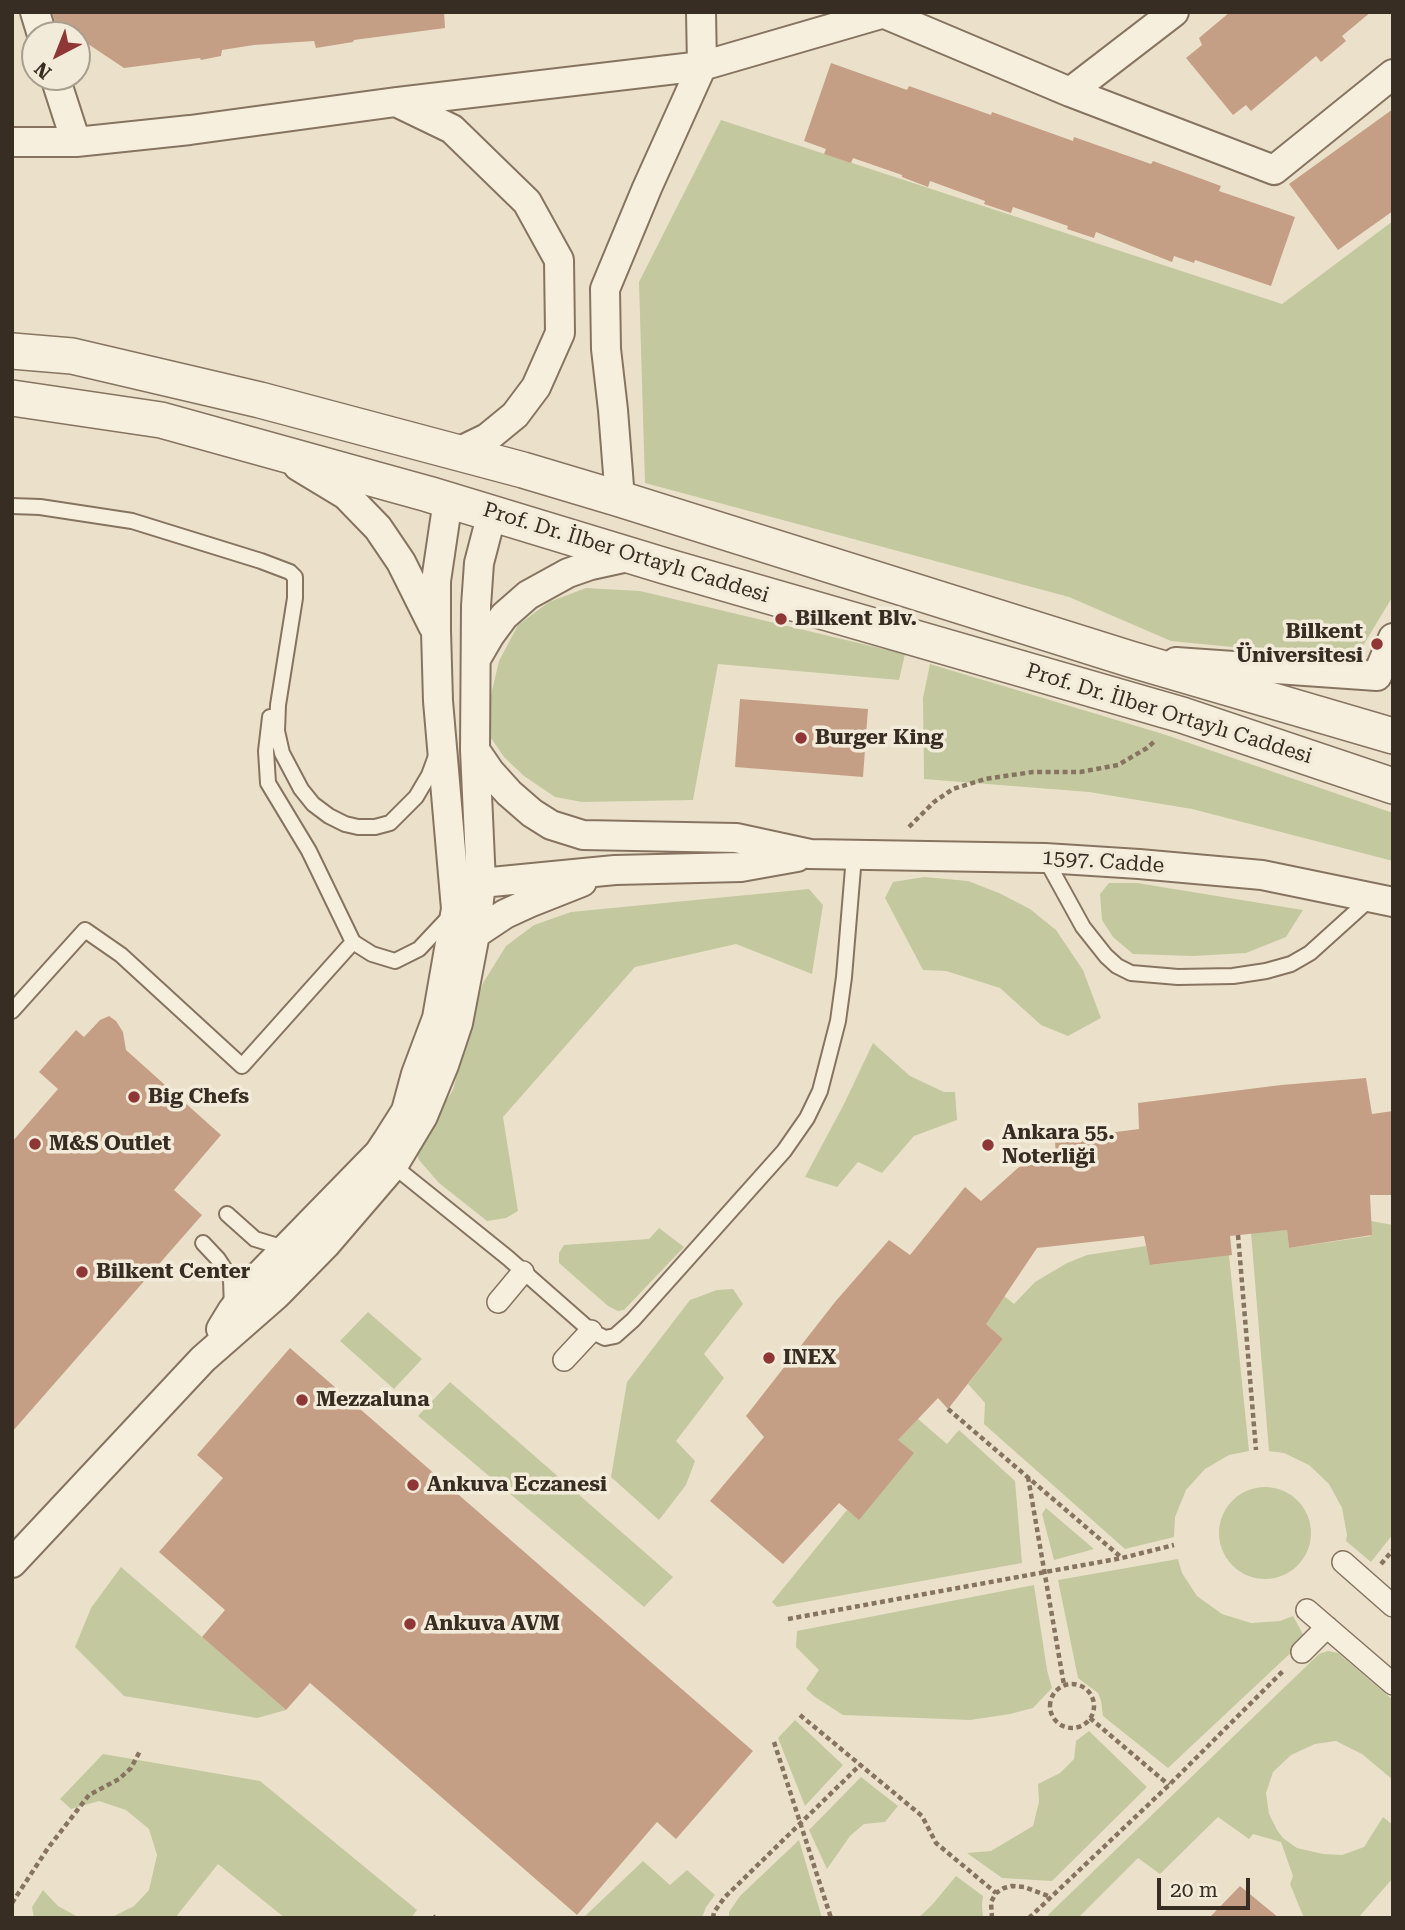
<!DOCTYPE html>
<html>
<head>
<meta charset="utf-8">
<style>
	body { margin:0 }
	#map { position:relative; width:1405px; height:1930px; overflow:hidden; background:#ebe1cb; font-family:"Roboto Serif",serif }
	canvas { display:block }
	.frame { position:absolute; inset:0; border:14px solid #382d22; pointer-events:none }
	.north { position:absolute; left:21px; top:21px; width:70px; height:70px; box-sizing:border-box; background:#f3ebda; border:2px solid #a89f90; border-radius:50%; rotate:222deg; font-size:19px; font-weight:700; line-height:28px; text-align:center; color:#382d22 }
	.north::after { content:''; display:block; margin:auto; width:24px; height:32px; background:#8f3737; clip-path:polygon(50% 0,100% 100%,50% 72%,0 100%) }
	.scale { position:absolute; left:1157px; top:1878px; width:93px; height:32px; box-sizing:border-box; border:4px solid #382d22; border-top:0; padding-left:9px; font-size:21px; line-height:24px; white-space:nowrap; color:#382d22; -webkit-text-stroke:5px #f3ebda; paint-order:stroke }
</style>
</head>
<body>
<div id="map">
<canvas width="1405" height="1930"></canvas>
<div class="frame"></div>
<div class="north">N</div>
<div class="scale">20 m</div>
</div>
<script>
const ctx = document.querySelector('canvas').getContext('2d');
ctx.lineJoin = 'round';
function fill(path, color) { ctx.fillStyle = color; ctx.fill(path, 'evenodd'); }
const poly = rows => new Path2D(rows.map(r => 'M' + r).join(''));
function stroke(path, color, width, dash) { ctx.strokeStyle = color; ctx.lineWidth = width; ctx.lineCap = dash ? 'butt' : 'round'; ctx.setLineDash(dash || []); ctx.stroke(path); }
function write(font, color, halo, rows, align = 'center') {
  ctx.font = font + ' "Roboto Serif",serif'; ctx.lineWidth = 7; ctx.setLineDash([]); ctx.textBaseline = 'middle'; ctx.strokeStyle = halo; ctx.fillStyle = color; for (const [text, x, y, turn = 0] of rows) {
    ctx.save(); ctx.translate(x, y); ctx.rotate((+turn || 0) * Math.PI / 180); ctx.textAlign = isNaN(turn) ? turn : align; if (halo) ctx.strokeText(text, 0, 0); ctx.fillText(text, 0, 0); ctx.restore();
  }
}
const green = poly([
	[721,120,1282,304,1393,221,1393,596,1355,659,1171,641,1069,597,645,483,639,282],
	[586,588,640,591,905,654,899,680,718,664,693,800,582,802,555,797,524,776,504,757,491,738,490,699,499,661,518,625,549,602],
	[930,664,1163,734,1393,813,1393,861,1192,809,1089,792,924,779,923,698],
	[924,877,968,881,999,893,1030,909,1056,930,1083,970,1101,1018,1068,1036,1041,1025,1000,988,946,971,923,970,885,898,893,882],
	[1109,883,1137,883,1303,910,1286,937,1246,953,1193,956,1133,954,1113,937,1102,920,1100,894],
	[809,889,823,905,812,974,736,944,635,967,503,1117,518,1211,506,1218,487,1221,439,1183,419,1160,415,1149,453,1090,469,1027,483,983,506,946,534,925,571,912],
	[873,1043,910,1076,944,1092,955,1092,957,1120,914,1136,882,1173,858,1162,837,1187,805,1177,844,1104],
	[1371,1221,1393,1225,1393,1534,1371,1562,1346,1541,1347,1535,1342,1508,1329,1484,1309,1465,1284,1453,1269,1451,1251,1233,1287,1230,1289,1248,1371,1236],
	[659,1228,684,1247,624,1310,618,1311,608,1306,559,1263,559,1253,564,1245,649,1239],
	[1146,1246,1151,1265,1229,1255,1249,1451,1229,1455,1205,1469,1186,1490,1175,1517,1174,1537,1125,1549,984,1424,985,1403,968,1384,1003,1339,975,1315,1004,1296,1014,1304,1035,1282,1067,1263,1087,1255],
	[733,1289,743,1304,704,1354,724,1378,676,1441,695,1461,686,1485,659,1520,611,1477,627,1382,690,1300,717,1290],
	[368,1312,422,1359,394,1389,340,1341],
	[450,1382,673,1577,644,1607,418,1416],
	[918,1419,947,1444,959,1430,1015,1481,1022,1563,777,1607,772,1602,847,1510,859,1519,898,1440],
	'1219 1533a46 46 0 1 1 92 0a46 46 0 1 1-92 0Z',
	[1046,1508,1094,1549,1054,1560,1042,1514],
	[1178,1559,1182,1573,1197,1596,1222,1614,1251,1623,1280,1621,1293,1616,1304,1636,1297,1647,1168,1768,1103,1716,1101,1701,1098,1693,1078,1678,1058,1580],
	[121,1567,202,1637,286,1710,257,1718,124,1696,75,1647,91,1608],
	[1034,1585,1047,1670,1052,1688,1033,1708,1010,1714,970,1720,843,1715,815,1697,806,1689,819,1670,796,1647,797,1631],
	[1328,1651,1338,1653,1393,1700,1393,1780,1362,1754,1336,1741,1315,1744,1291,1755,1273,1772,1266,1793,1269,1814,1277,1830,1283,1838,1297,1848,1323,1854,1342,1855,1364,1847,1383,1817,1393,1825,1393,1878,1358,1918,1304,1918,1290,1884,1293,1876,1281,1842,1253,1834,1249,1839,1218,1817,1160,1874,1138,1858,1078,1918,1051,1918,1048,1915,1319,1654],
	[795,1720,843,1765,805,1806,778,1738],
	[1089,1731,1147,1787,1052,1881,1002,1878,967,1853,991,1851,1033,1826,1039,1802,1038,1784,1060,1773,1074,1759,1076,1741],
	[103,1754,260,1781,417,1910,411,1918,285,1918,218,1864,175,1918,102,1918,114,1916,134,1906,149,1890,157,1855,149,1829,126,1810,99,1801,71,1809,60,1799],
	[861,1777,898,1806,885,1822,864,1824,850,1836,827,1869,809,1830],
	[799,1840,822,1918,729,1918,729,1912,740,1896],
	[643,1861,670,1885,687,1870,715,1895,706,1907,702,1918,583,1918],
	[956,1876,983,1896,982,1905,983,1918,918,1918,932,1905],
	[43,1890,58,1906,80,1918,34,1918,32,1907]
]);
const building = poly([
	[52,12,444,12,445,28,354,40,353,42,316,48,314,41,254,45,222,50,221,56,201,60,200,58,124,68,55,22],
	[1230,12,1371,12,1342,36,1346,41,1321,62,1316,56,1251,111,1246,105,1233,115,1186,58,1202,45,1199,38],
	[831,63,907,90,909,86,991,115,992,112,1073,141,1074,137,1151,164,1153,161,1221,186,1219,191,1295,217,1271,286,1195,260,1194,263,1174,256,1172,262,1096,232,1094,238,1067,229,1068,226,1013,207,1011,213,984,204,985,201,930,181,928,187,902,177,902,175,853,158,851,163,824,154,826,149,804,141],
	[1393,109,1393,211,1338,250,1289,184],
	[740,699,868,709,863,777,735,767],
	[109,1016,116,1021,123,1032,126,1050,221,1135,174,1190,202,1215,12,1432,12,1142,58,1089,39,1072,76,1030,84,1037,100,1020],
	[1366,1078,1372,1114,1393,1111,1393,1195,1370,1195,1372,1235,1289,1248,1287,1230,1230,1236,1232,1255,1150,1265,1144,1236,1037,1248,986,1324,1003,1339,948,1409,938,1398,898,1440,914,1453,859,1520,839,1503,783,1564,710,1501,764,1437,746,1416,835,1302,889,1240,910,1255,965,1187,981,1201,1019,1167,1056,1160,1055,1140,1139,1129,1138,1103,1281,1085],
	[290,1348,753,1751,676,1839,657,1822,577,1915,310,1683,286,1710,202,1637,225,1610,159,1552,223,1478,197,1455],
	[1240,1886,1279,1918,1209,1918]
]);
const path = poly([
	[909,827,934,802,953,789,985,779,1033,772,1080,772,1118,765,1147,748,1156,740],
	[1238,1235,1256,1450],
	[948,1409,1122,1558],
	[1028,1477,1064,1685],
	[1381,1564,1393,1550],
	[788,1619,1122,1558,1174,1545],
	'1050 1706a22 22 0 1 1 44 0a22 22 0 1 1-44 0Z',
	[800,1715,922,1816,936,1843,996,1893],
	[1090,1718,1169,1785],
	[774,1742,831,1918],
	[12,1903,48,1848,89,1795,119,1779,131,1768,140,1751],
	[434,1918,436,1916],
	[713,1918,714,1912,725,1897,860,1765],
	[992,1918,991,1902,996,1893,1004,1888,1012,1886,1024,1887,1051,1897],
	[1029,1918,1169,1785,1284,1670]
]);
const service = poly([
	[12,506,40,507,132,521,261,561,290,572,295,577,295,598,278,705,277,731,282,753,301,789,313,804,329,816,345,824,358,827,375,827,390,823,416,797,429,775,436,756],
	[270,717,266,751,268,783,309,851,353,942],
	[1045,858,1083,927,1106,956,1117,966,1131,973,1178,977,1233,976,1266,971,1291,964,1310,953,1371,898],
	[12,1011,85,930,121,955,242,1066,353,942,372,954,395,961,419,949,451,915],
	[390,1163,508,1258,591,1331,605,1338,615,1336,633,1320,784,1151,807,1118,820,1091,838,1021,844,977,854,856],
	[227,1214,255,1239,278,1246,288,1241],
	[203,1243,218,1259,231,1279,232,1309]
]);
const pedestrian = poly([
	[498,1302,523,1272],
	[564,1360,591,1331],
	[1343,1562,1393,1606],
	[1307,1610,1393,1684],
	[1302,1652,1327,1627]
]);
const minor = poly([
	[35,12,42,35],
	[885,14,1070,92,1274,170,1393,74],
	[55,77,76,142],
	[1070,92,1174,12],
	[396,102,452,129,527,202,559,260,560,333,536,387,515,415,487,438,456,453],
	[12,142,76,142,190,130,396,102,702,66,888,12],
	[298,466,346,495,378,528,401,562,433,626],
	[620,499,613,410,606,349,605,289,647,188,702,66,701,12],
	[476,659,490,635,504,616,528,595,568,573,591,565,632,556],
	[1176,662,1377,676,1393,638],
	[475,750,490,772,509,793,532,813,551,825,583,835,736,838,810,854,1045,858,1139,864,1262,875,1393,902],
	[467,897,481,883,615,870,741,867,797,857],
	[475,934,505,914,529,903,582,882],
	[221,1329,232,1311,259,1276,379,1153,387,1141,406,1111,416,1074,437,1018,456,909,438,701,436,631,436,581,448,500],
	[12,1563,203,1359,276,1295,326,1244,393,1166,423,1116,444,1065,458,1023,475,934,481,883,475,750,476,606,479,563,492,513]
]);
const tertiary = poly([
	[12,351,72,356,260,400,523,470,620,499,1130,659,1393,736],
	[12,398,161,420,428,494,665,566,1182,715,1393,786]
]);
const markers = [
	[781,619,7,"#8f3737"],
	[1377,644,7,"#8f3737"],
	[801,738,7,"#8f3737"],
	[134,1097,7,"#8f3737"],
	[35,1144,7,"#8f3737"],
	[988,1145,7,"#8f3737"],
	[82,1272,7,"#8f3737"],
	[769,1358,7,"#8f3737"],
	[302,1400,7,"#8f3737"],
	[413,1485,7,"#8f3737"],
	[410,1624,7,"#8f3737"]
];
const streetNames = [
	["Prof. Dr. İlber Ortaylı Caddesi",626,553,17],
	["Prof. Dr. İlber Ortaylı Caddesi",1169,714,17],
	["1597. Cadde",1103,862,4]
];
const poiNames = [
	["Bilkent Blv.",795,619],
	["Bilkent",1363,632,"right"],
	["Üniversitesi",1363,656,"right"],
	["Burger King",815,738],
	["Big Chefs",148,1097],
	["Ankara 55.",1002,1133],
	["Noterliği",1002,1157],
	["M&S Outlet",49,1144],
	["Bilkent Center",96,1272],
	["INEX",783,1358],
	["Mezzaluna",316,1400],
	["Ankuva Eczanesi",427,1485],
	["Ankuva AVM",424,1624]
];
fill(green, '#c3c89f');
fill(building, '#c59f85');
stroke(service, '#867461', 18);
stroke(pedestrian, '#867461', 24);
stroke(minor, '#867461', 32);
stroke(tertiary, '#867461', 38);
stroke(path, '#867461', 4.5, [5, 3.5]);
stroke(service, '#f6efdd', 14);
stroke(pedestrian, '#f6efdd', 21);
stroke(minor, '#f6efdd', 28);
stroke(tertiary, '#f6efdd', 35);
for (const [x, y, r, color] of markers) { const dot = new Path2D(); dot.arc(x, y, r, 0, 2 * Math.PI); ctx.fillStyle = color; ctx.fill(dot); stroke(dot, '#f3ebda', 2.5); }
write('21px', '#382d22', '#f3ebda', streetNames);
write('bold 21px', '#382d22', '#f3ebda', poiNames, 'left');
</script>
</body>
</html>
